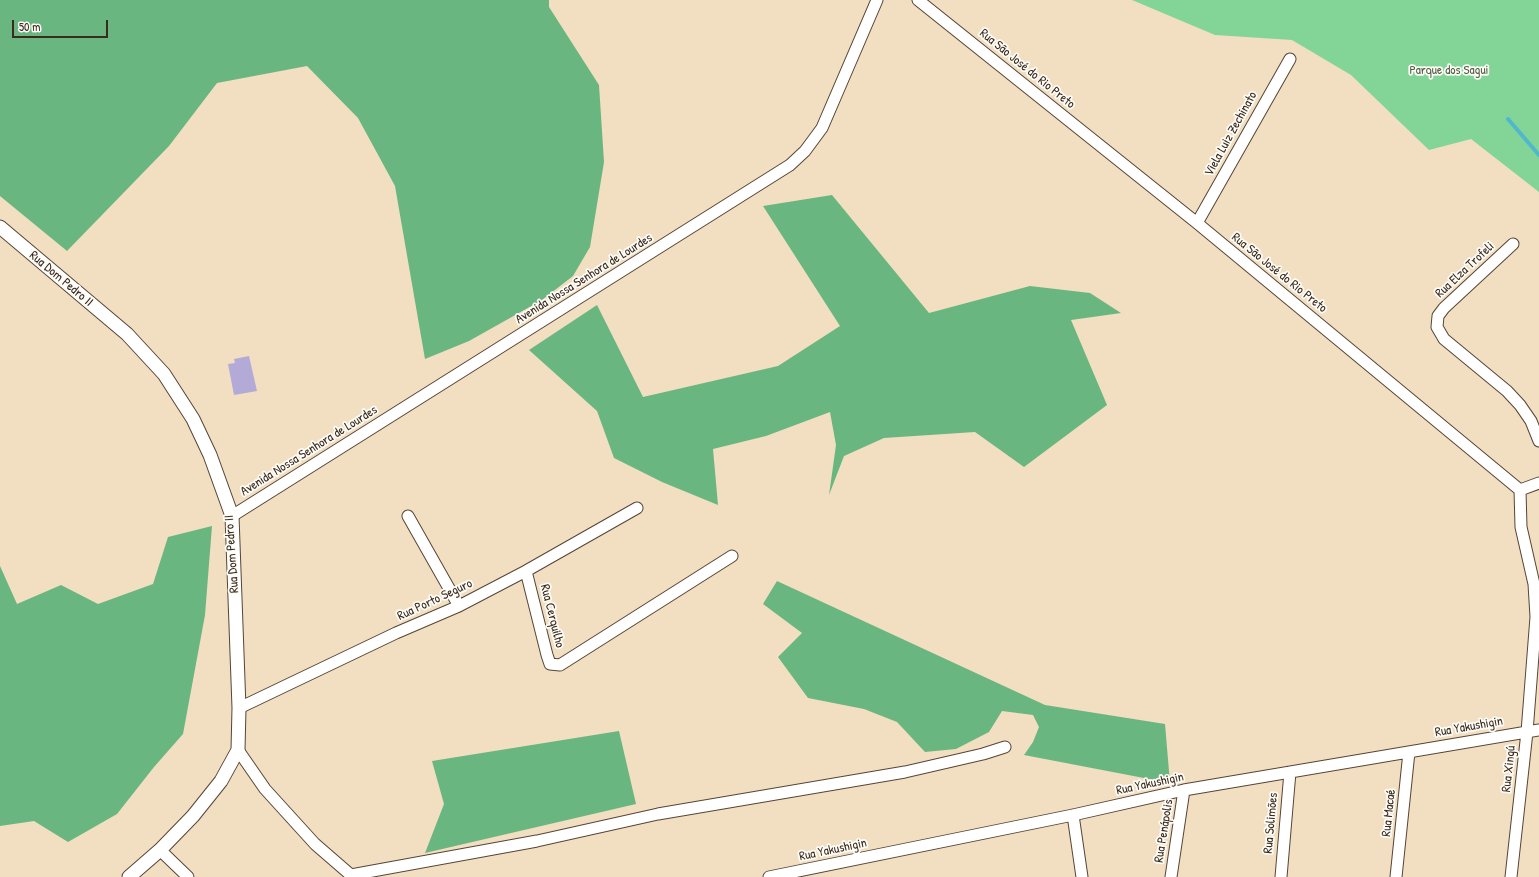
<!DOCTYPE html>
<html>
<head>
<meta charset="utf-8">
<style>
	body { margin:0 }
	#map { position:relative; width:1539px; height:877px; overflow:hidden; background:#f2dec0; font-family:"Patrick Hand",sans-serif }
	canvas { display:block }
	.scale { position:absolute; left:12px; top:20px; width:96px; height:18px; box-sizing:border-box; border:2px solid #3b2a1e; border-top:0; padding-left:5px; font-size:12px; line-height:14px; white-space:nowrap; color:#3b2a1e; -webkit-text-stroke:3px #fdfcf7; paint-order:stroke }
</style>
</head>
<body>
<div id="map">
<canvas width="1539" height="877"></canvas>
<div class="scale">50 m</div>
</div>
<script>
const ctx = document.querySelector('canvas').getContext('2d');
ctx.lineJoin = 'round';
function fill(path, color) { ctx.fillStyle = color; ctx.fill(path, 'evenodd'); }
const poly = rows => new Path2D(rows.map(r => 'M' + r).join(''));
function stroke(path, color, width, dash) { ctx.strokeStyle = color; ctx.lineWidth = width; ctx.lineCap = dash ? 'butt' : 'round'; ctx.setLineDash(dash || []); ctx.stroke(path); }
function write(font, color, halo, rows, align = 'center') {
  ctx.font = font + ' "Patrick Hand",sans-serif'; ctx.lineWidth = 3.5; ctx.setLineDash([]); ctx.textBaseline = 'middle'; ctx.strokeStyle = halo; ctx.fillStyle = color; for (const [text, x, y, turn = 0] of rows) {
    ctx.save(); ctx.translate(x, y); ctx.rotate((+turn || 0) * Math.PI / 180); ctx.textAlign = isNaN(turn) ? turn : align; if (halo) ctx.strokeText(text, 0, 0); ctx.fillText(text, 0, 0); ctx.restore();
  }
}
const green = poly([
	[1132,0,1539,0,1539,192,1471,139,1429,150,1351,75,1292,40,1215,35]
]);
const forest = poly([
	[0,0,549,0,549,7,599,85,604,162,590,247,573,276,542,300,469,341,425,359,395,186,358,118,307,66,217,83,169,146,67,251,0,196],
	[832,195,929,313,1030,286,1090,293,1121,313,1071,320,1107,405,1024,467,975,432,884,438,844,456,829,495,836,445,830,412,766,436,713,449,718,505,662,482,614,458,597,411,529,350,597,305,643,397,778,366,840,326,763,206],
	[212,526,205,615,183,734,154,767,117,814,68,842,34,821,0,826,0,566,17,604,61,585,98,604,153,584,168,537],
	[777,581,1045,705,1165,724,1170,783,1024,755,1033,742,1039,727,1033,715,1002,711,989,732,956,749,925,752,897,722,864,709,808,698,778,657,802,633,763,604],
	[619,731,636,804,425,853,444,804,432,761]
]);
const stream = poly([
	[1508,119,1539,155]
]);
const building = poly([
	[249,356,257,391,234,395,228,364,235,363,234,359]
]);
const minor = poly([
	[918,0,1197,223,1520,490,1521,527,1534,584,1536,617,1527,732,1511,877],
	[1197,223,1290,59],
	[1513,244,1444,308,1438,316,1437,327,1444,339,1507,391,1520,405,1531,421,1539,441],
	[1520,490,1539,483],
	[232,516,790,165,805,151,822,128,877,0],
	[408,516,459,606],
	[526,571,547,655,550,664,560,665,732,556],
	[239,708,396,633,459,606,526,571,637,508],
	[238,750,265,789,315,844,353,877],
	[1073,815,1082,877],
	[160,850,188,877],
	[351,875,537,841,658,814,905,772,983,754,1005,747],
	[769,877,1073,815,1184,790,1539,730],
	[1171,877,1184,790],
	[1281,877,1290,772],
	[1396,877,1409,752]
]);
const tertiary = poly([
	[0,227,127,334,164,374,193,419,210,455,232,516,239,708,238,750,221,781,193,816,160,850,129,877]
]);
const streetNames = [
	["Rua São José do Rio Preto",1027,69,39],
	["Viela Luiz Zechinato",1231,134,-61],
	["Rua Elza Trofeli",1465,270,-43],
	["Rua São José do Rio Preto",1279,273,39],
	["Rua Dom Pedro II",61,279,40],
	["Avenida Nossa Senhora de Lourdes",584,279,-32],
	["Avenida Nossa Senhora de Lourdes",309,451,-32],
	["Rua Dom Pedro II",232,554,-94],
	["Rua Porto Seguro",435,600,-25],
	["Rua Cerquilho",552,616,76],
	["Rua Yakushigin",1469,727,-10],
	["Rua Xingú",1509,769,-84],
	["Rua Yakushigin",1150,784,-12],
	["Rua Macaé",1389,813,-84],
	["Rua Solimões",1271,823,-85],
	["Rua Penápolis",1164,831,-81],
	["Rua Yakushigin",833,850,-12]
];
const parkNames = [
	["Parque dos Sagui",1449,71]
];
fill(green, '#83d597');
fill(forest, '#6ab680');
stroke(stream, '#4fb8cd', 4);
fill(building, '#b3aad8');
stroke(minor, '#564536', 13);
stroke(tertiary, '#564536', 15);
stroke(minor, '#fff', 11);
stroke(tertiary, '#fff', 13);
write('13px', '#3b2a1e', '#fdfcf7', streetNames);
write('13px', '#515d42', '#fdfcf7', parkNames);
</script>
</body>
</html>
